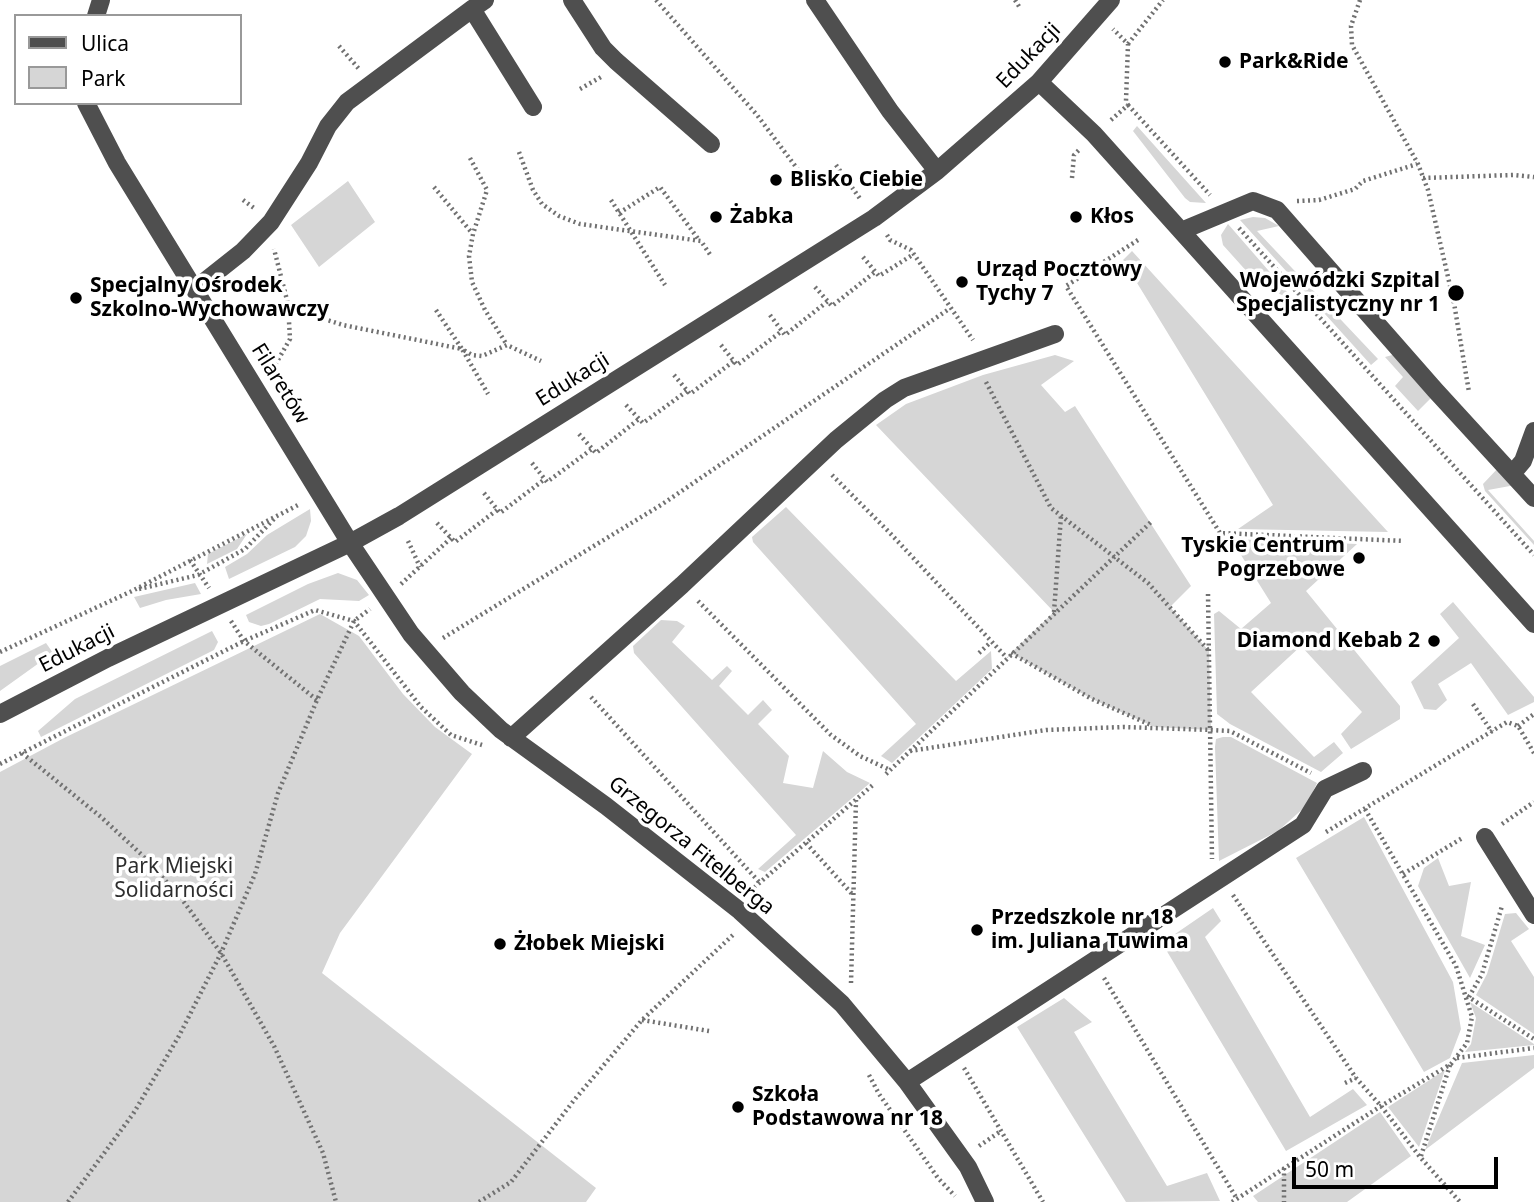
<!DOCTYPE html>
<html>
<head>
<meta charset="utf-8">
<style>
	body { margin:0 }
	#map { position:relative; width:1534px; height:1202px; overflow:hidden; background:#fff; font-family:"Noto Sans",sans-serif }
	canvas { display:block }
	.legend { position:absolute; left:14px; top:14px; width:228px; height:91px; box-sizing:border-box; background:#fff; border:2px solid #999; margin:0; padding:9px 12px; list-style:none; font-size:21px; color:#000 }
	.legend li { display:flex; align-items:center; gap:14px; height:35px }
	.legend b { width:35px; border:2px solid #999 }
	.scale { position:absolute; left:1292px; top:1157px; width:206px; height:32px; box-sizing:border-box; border:4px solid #000; border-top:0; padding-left:9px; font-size:21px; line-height:24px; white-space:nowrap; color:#000; -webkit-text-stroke:5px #fff; paint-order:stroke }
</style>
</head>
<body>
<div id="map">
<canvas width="1534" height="1202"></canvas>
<ul class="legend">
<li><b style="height:9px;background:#4f4f4f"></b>Ulica</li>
<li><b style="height:19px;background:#d6d6d6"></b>Park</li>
</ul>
<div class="scale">50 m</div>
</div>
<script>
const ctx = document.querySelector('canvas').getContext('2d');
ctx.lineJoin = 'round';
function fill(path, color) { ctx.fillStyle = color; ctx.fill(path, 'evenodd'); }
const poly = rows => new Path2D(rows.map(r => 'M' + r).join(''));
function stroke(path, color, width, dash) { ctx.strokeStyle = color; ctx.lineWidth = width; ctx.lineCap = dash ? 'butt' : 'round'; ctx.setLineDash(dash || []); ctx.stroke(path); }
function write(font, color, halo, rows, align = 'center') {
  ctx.font = font + ' "Noto Sans",sans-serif'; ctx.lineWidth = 7; ctx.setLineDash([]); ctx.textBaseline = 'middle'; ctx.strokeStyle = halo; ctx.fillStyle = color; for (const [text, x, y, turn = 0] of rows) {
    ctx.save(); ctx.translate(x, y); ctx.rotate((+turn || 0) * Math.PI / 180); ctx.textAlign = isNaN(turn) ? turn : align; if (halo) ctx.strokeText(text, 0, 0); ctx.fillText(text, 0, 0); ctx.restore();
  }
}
const green = poly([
	[1137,126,1206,203,1190,202,1185,198,1133,131],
	[348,181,375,222,319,267,291,225],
	[1253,217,1265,218,1279,226,1257,231,1378,359,1371,365,1240,220],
	[1228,224,1295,301,1258,284,1223,245,1221,235],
	[1132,251,1388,532,1238,529,1273,505,1123,260],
	[1396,354,1432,397,1418,411,1395,386,1403,377,1385,357],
	[1055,355,1074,361,1041,385,1065,412,1075,406,1191,586,1170,607,1209,651,1211,730,1155,727,1092,699,1011,653,1054,612,876,425,906,404,983,375],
	[1500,466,1515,482,1510,486,1488,490,1534,541,1534,545,1485,491,1483,484],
	[786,507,956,681,991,651,992,669,892,763,881,756,916,724,753,542,752,537],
	[310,509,311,521,306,536,295,547,229,579,225,567,247,554,267,535],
	[247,534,237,549,207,564,208,554],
	[1231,539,1357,544,1306,591,1400,706,1400,719,1351,749,1341,734,1362,712,1301,646,1251,692,1314,757,1334,742,1343,753,1321,772,1230,724,1217,714,1214,614,1219,611,1241,629,1271,603],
	[338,573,357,580,369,595,359,601,320,599,269,624,261,626,249,622,246,615,308,584],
	[195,583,201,594,166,600,140,608,134,597],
	[1453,602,1534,697,1534,702,1508,715,1471,663,1438,684,1447,700,1436,710,1424,709,1411,682,1459,638,1440,614],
	[320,614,359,636,403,694,435,727,472,754,340,933,322,973,596,1188,586,1202,0,1202,0,772,64,738],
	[661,620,677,621,685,626,672,642,712,680,727,666,732,671,719,686,748,715,763,700,772,710,758,724,789,756,783,783,813,788,823,751,847,772,870,783,765,872,758,869,796,835,634,653,633,646],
	[212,631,218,642,214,650,41,737,38,731,75,699],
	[46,643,53,653,0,691,0,666],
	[1223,737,1231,737,1317,783,1306,806,1278,831,1219,861,1215,747,1216,739],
	[1364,817,1453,982,1461,1029,1450,1058,1424,1072,1296,858],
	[1438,858,1449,886,1471,882,1461,936,1485,945,1470,978,1418,886,1424,868],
	[1213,908,1221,921,1205,937,1310,1117,1353,1089,1367,1105,1286,1151,1162,943],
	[1516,913,1529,929,1511,941,1534,977,1534,1034,1476,995,1487,974,1505,914],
	[1064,998,1092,1022,1074,1032,1167,1186,1207,1173,1220,1201,1126,1202,1017,1027],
	[1470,1002,1534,1044,1534,1045,1465,1052,1471,1044,1476,1018],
	[1534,1055,1534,1068,1425,1150,1462,1063],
	[1445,1070,1419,1147,1388,1107],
	[1380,1112,1411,1156,1347,1202,1258,1202,1253,1196]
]);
const path = poly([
	[656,0,757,115,811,187],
	[1015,0,1020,8],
	[1360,0,1351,26,1352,45,1418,164,1428,190,1454,303,1469,392],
	[1128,44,1163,0],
	[339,46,359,69],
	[580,89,601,77],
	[1128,105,1210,195],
	[1111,120,1128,105,1126,101,1128,44,1113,29],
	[519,152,533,190,542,204,559,216,580,224,701,241,711,256],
	[470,158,487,190,473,234,469,256,472,282,485,310,507,345],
	[836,165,861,200],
	[1072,178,1074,155,1079,150],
	[1423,178,1513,175,1534,177],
	[434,187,472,233],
	[243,200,254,208],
	[611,200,665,285],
	[1297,201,1319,200,1355,189,1363,181,1417,164],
	[619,213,660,187,699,240],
	[1239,228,1534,555],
	[887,235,890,240,911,250,973,340],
	[1138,240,1066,286,1220,533,1404,541],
	[863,257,879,276,914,254],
	[815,287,832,306,875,272],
	[288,304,305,313,343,325,462,349,488,394],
	[436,310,462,349,472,355,482,356,507,345,541,361],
	[770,315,785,335,828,301],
	[721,345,737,365,782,331],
	[270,374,290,339,288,304,274,249],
	[674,375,690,394,734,361],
	[986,382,1051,508,1148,583,1209,651],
	[626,405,643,423,687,391],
	[579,434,596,453,639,419],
	[532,463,547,482,592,449],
	[832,475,889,532,1007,658],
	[484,493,500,513,545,479],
	[437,523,455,542,497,510],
	[408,541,420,567],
	[190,560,209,588],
	[401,584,451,538],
	[139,589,198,575,245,549,274,519],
	[1208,594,1212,859],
	[698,601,831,735,860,756,890,770],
	[1054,612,1061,516],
	[231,621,244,641,317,700],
	[443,638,661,505,949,309],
	[0,652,132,591,300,504],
	[979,653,991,642],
	[1011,653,1092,699,1151,725],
	[591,697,760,883],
	[1473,704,1492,732],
	[1518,726,1534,714],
	[910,751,1046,730,1123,727,1211,730,1230,731,1311,773],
	[22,753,101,817,142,855,181,898,221,953,274,1046,323,1153,336,1202],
	[0,764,244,641,315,610,354,621,421,707,451,735,482,745],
	[886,774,1151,522],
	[1502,824,1534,802],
	[1326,832,1507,722,1518,726,1534,753],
	[806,843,853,895],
	[1403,874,1464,837],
	[750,891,874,784],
	[1233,895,1356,1078,1381,1106,1420,1157,1460,1202],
	[1104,978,1237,1199],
	[851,983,856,800],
	[1467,996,1534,1039],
	[1469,997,1482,974,1502,906],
	[642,1020,709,1031],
	[1457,1058,1534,1048],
	[964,1068,1043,1202],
	[869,1075,879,1094,938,1178,955,1196],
	[1345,1083,1356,1078],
	[979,1146,1001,1131],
	[1421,1156,1450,1065],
	[1284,1168,1284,1202],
	[68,1202,133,1114,179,1036,221,953,255,874,278,793,317,700,354,621,370,609],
	[479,1202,511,1182,575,1099,642,1020,735,933],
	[1232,1202,1381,1106,1451,1064,1467,1043,1472,1017,1456,966,1365,809]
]);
const minor = poly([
	[485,0,472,9,533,107],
	[572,0,603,48,616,61,711,144],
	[815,0,890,111,937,171],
	[96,16,101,0],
	[1039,82,1094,134,1534,624],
	[86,103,117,163,350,543,411,634,462,693,501,730,606,806,740,911,842,1004,907,1082,968,1167,985,1202],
	[1181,231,1253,201,1277,210,1435,390,1534,498],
	[195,289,243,251,271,222,309,163,328,126,347,102,472,9],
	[1512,474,1523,461,1534,431],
	[0,714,108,658,350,543,399,516,874,218,937,171,1039,82,1111,0],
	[511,738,682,585,836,440,885,400,904,388,932,378,1055,334],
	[1485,837,1534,915],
	[907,1082,1303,825,1325,789,1363,771]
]);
const markers = [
	[1225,62,7,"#000"],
	[776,180,7,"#000"],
	[716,217,7,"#000"],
	[1076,217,7,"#000"],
	[962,282,7,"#000"],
	[1456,293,9,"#000"],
	[76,298,7,"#000"],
	[1359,558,7,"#000"],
	[1434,641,7,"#000"],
	[977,930,7,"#000"],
	[500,944,7,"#000"],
	[738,1107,7,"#000"]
];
const streetNames = [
	["Edukacji",1029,56,-46],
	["Edukacji",573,380,-32],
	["Filaretów",280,384,58],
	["Edukacji",77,649,-27],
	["Grzegorza Fitelberga",691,846,39]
];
const poiNames = [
	["Park&Ride",1239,62],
	["Blisko Ciebie",790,180],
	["Żabka",730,217],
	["Kłos",1090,217],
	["Urząd Pocztowy",976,270],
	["Tychy 7",976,294],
	["Wojewódzki Szpital",1440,281,"right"],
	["Specjalistyczny nr 1",1440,305,"right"],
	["Specjalny Ośrodek",90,286],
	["Szkolno-Wychowawczy",90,310],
	["Tyskie Centrum",1345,546,"right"],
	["Pogrzebowe",1345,570,"right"],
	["Diamond Kebab 2",1420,641,"right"],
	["Przedszkole nr 18",991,918],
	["im. Juliana Tuwima",991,942],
	["Żłobek Miejski",514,944],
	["Szkoła",752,1095],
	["Podstawowa nr 18",752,1119]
];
const parkNames = [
	["Park Miejski",174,867],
	["Solidarności",174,891]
];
fill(green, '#d6d6d6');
stroke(path, '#717171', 4.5, [2, 3.5]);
stroke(minor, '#4f4f4f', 18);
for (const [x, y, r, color] of markers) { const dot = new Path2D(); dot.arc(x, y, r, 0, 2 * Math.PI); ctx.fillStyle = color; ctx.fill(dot); stroke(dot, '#fff', 2.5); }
write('21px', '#000', '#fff', streetNames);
write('bold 21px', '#000', '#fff', poiNames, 'left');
write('21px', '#2d2d2d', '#fff', parkNames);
</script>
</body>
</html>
